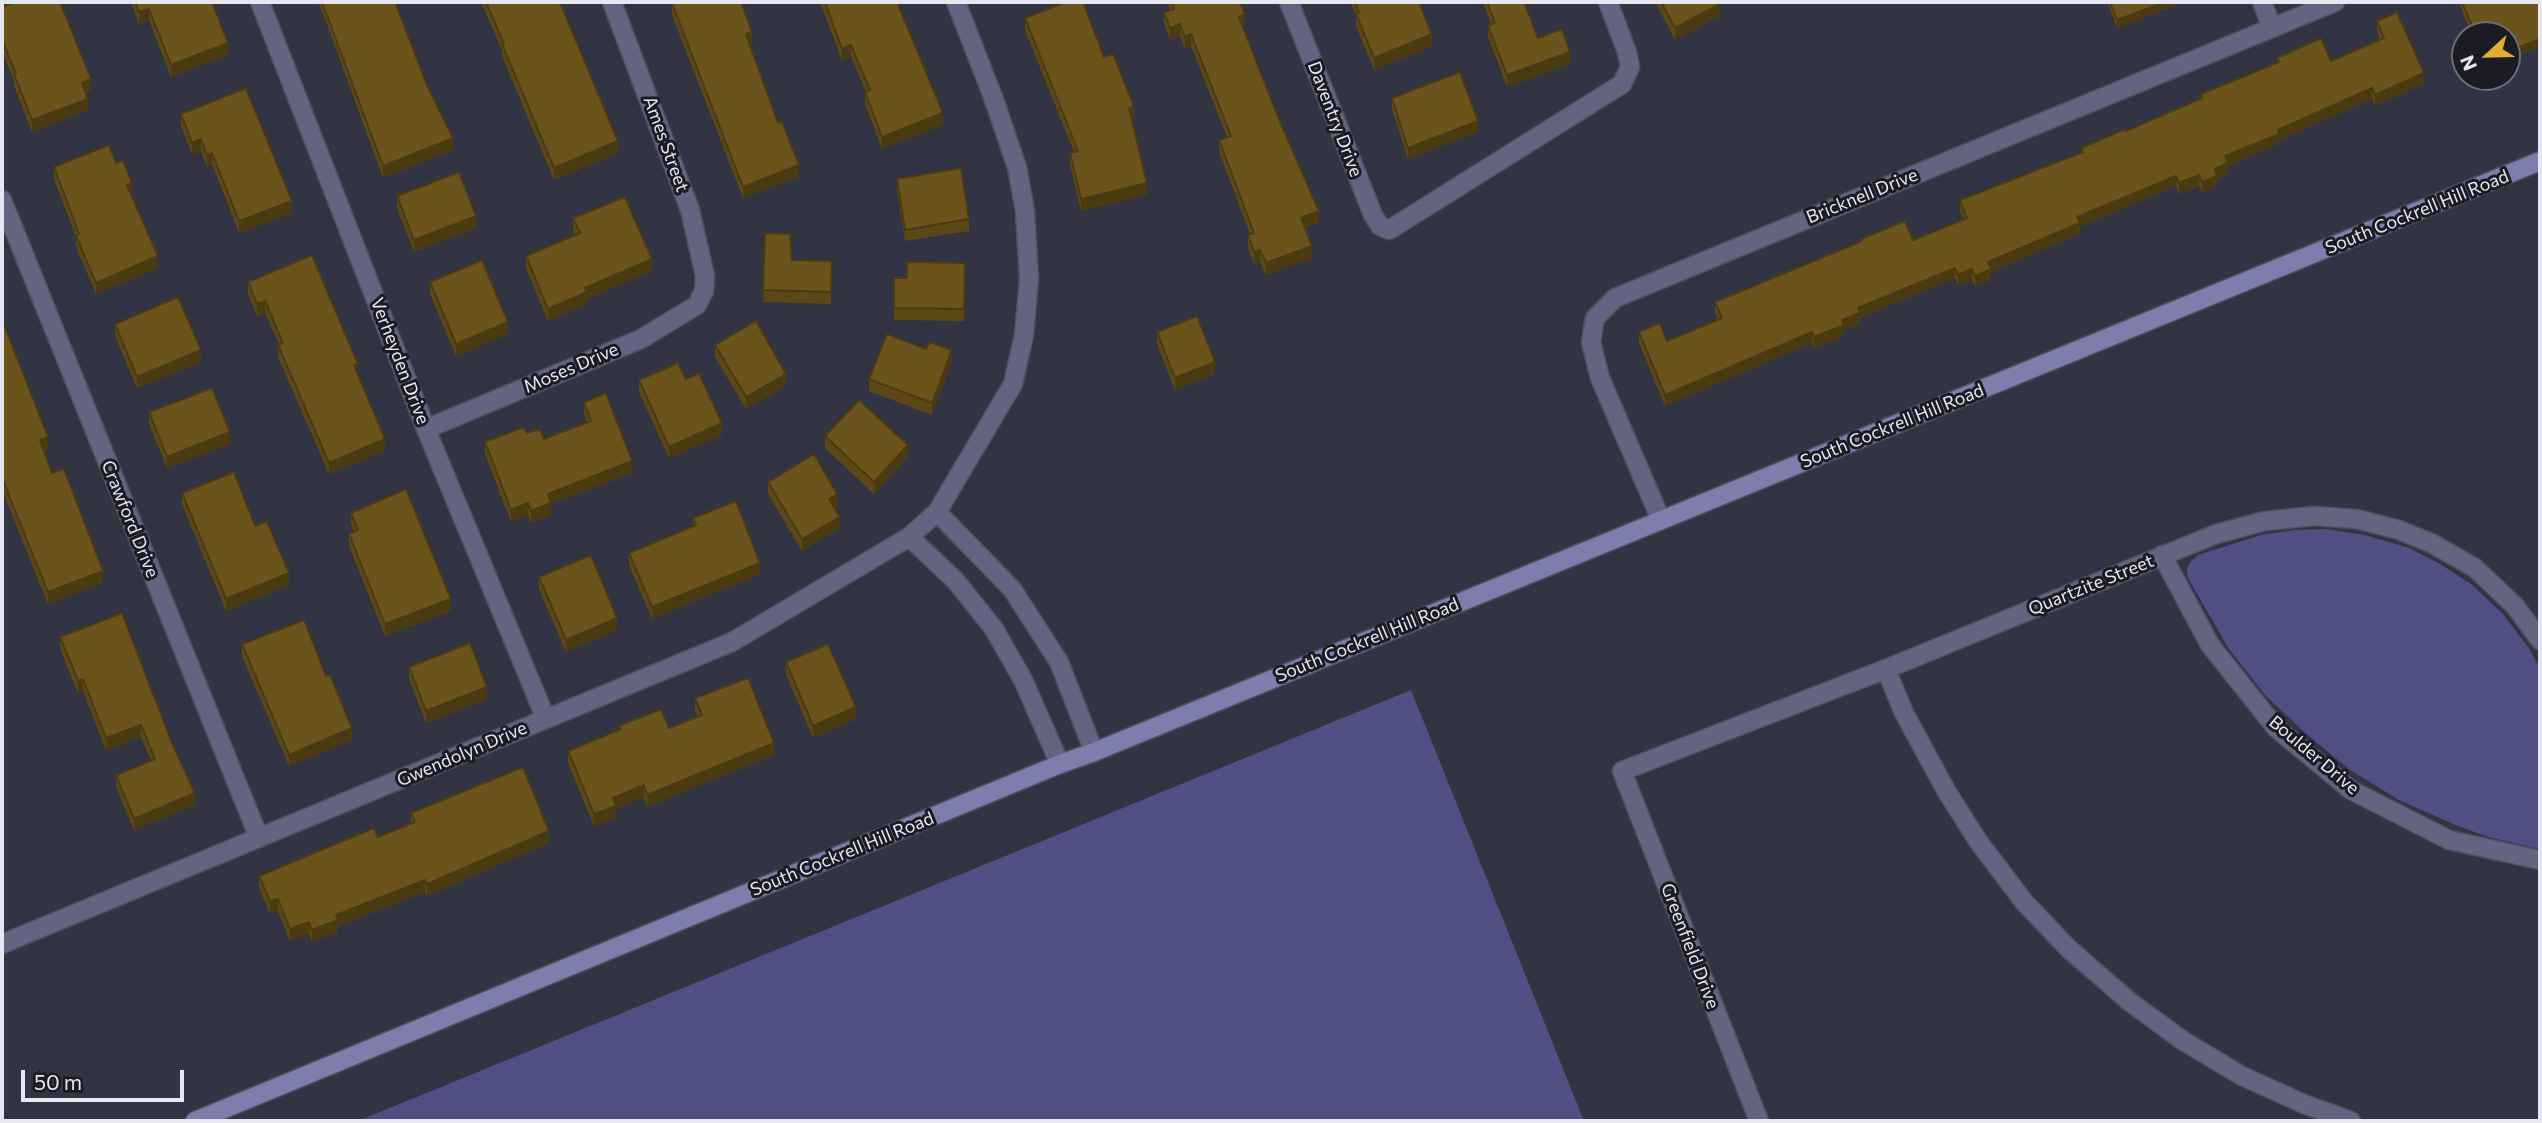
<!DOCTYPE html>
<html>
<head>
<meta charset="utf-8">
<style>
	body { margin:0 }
	#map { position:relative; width:2542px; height:1123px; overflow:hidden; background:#323343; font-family:Commissioner,sans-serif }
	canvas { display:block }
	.frame { position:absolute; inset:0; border:4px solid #e6e7f1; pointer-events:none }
	.north { position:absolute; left:2451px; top:21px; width:70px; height:70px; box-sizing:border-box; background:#1b1b23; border:2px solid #6c6d75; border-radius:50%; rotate:248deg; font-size:19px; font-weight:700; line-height:28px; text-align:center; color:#e6e7f1 }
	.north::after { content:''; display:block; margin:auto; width:24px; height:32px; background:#e1af34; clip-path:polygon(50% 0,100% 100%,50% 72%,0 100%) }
	.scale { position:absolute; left:21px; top:1070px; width:163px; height:32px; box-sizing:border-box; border:4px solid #e6e7f1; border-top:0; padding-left:9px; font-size:21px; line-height:24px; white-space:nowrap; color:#e6e7f1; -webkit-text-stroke:5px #1b1b23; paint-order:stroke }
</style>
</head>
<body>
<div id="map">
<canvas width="2542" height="1123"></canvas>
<div class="frame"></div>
<div class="north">N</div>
<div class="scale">50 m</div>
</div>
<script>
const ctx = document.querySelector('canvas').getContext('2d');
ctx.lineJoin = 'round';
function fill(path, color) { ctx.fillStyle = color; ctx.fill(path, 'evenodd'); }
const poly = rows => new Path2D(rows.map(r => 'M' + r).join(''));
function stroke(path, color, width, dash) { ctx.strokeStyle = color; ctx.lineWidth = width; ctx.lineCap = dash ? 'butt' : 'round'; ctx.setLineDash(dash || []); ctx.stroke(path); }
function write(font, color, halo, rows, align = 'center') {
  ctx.font = font + ' Commissioner,sans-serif'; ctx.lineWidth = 6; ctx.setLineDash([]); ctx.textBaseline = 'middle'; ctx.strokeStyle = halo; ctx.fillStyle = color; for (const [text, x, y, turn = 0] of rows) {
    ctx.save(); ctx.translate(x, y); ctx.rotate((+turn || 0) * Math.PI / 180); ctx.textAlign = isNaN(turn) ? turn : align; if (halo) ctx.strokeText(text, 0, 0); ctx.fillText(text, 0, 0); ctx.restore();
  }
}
const green = poly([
	[2326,529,2365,535,2409,548,2440,564,2471,584,2503,614,2528,647,2540,668,2540,849,2488,837,2453,824,2399,800,2350,770,2305,733,2265,695,2229,649,2188,578,2187,569,2191,561,2198,555,2261,535,2294,530],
	[1411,690,1584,1121,358,1121]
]);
const street = poly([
	[260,2,426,429,546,719],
	[1289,2,1373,215,1380,226,1389,230,1622,84,1630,67,1627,52,1608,2],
	[2262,2,2272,28],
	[2,200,259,838],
	[426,429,641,339,697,305,704,291,705,276,690,210,612,2],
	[937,512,1012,589,1059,662,1094,752],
	[1661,520,1600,378,1591,342,1595,318,1615,298,2335,2],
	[909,537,955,580,994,629,1023,680,1060,764],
	[2162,555,2210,645,2276,728,2351,790,2449,840,2540,860],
	[1886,669,1904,713,1947,792,1978,841,2025,903,2069,949,2130,1002,2182,1040,2242,1076,2304,1104,2351,1121],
	[2,944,732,642,909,537,937,512,1013,384,1024,335,1029,279,1025,211,1017,167,993,97,956,2],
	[1759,1121,1622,771,1886,669,2216,534,2265,521,2314,516,2357,519,2399,530,2431,543,2475,568,2515,606,2540,640]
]);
const secondary = poly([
	[195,1121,1060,764,1094,752,2540,161]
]);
const wall = poly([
	[131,2,212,2,228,55,171,77,149,20,139,24],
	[318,2,395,2,453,150,383,178,328,27],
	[481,2,560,2,618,153,554,180,502,56,502,50],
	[820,2,897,2,943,125,882,149,865,104,866,92,851,57,842,61],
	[1167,2,1240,2,1245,26,1243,27,1319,223,1305,228,1312,258,1266,275,1260,262,1254,264,1248,247,1248,235,1250,234,1219,152,1219,140,1227,137,1191,46,1185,49,1180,36,1170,40,1164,24,1164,12,1170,10],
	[1350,2,1419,2,1432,46,1374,70,1356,26,1356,16],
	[1483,2,1524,2,1538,38,1570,64,1507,87,1488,37,1488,26,1491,24],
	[1655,2,1719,2,1720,16,1675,40],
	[2107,2,2184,2,2117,28],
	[2460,2,2540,2,2540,47,2507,60,2507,35,2472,35,2460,5],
	[672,3,752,43,749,44,799,177,743,198,672,15],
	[2,7,91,91,86,93,88,110,32,132,14,86,14,81,2,52],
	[1025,18,1104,57,1134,118,1132,119,1147,195,1081,211,1070,165,1070,153,1074,152,1025,30],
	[2377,21,2424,84,2375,106,2372,99,2279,140,2279,144,2228,166,2228,174,2217,179,2217,186,2202,193,2199,186,2179,194,2176,186,2080,227,2080,234,1991,272,1991,280,1975,286,1972,280,1958,285,1955,278,1860,318,1860,324,1844,330,1844,336,1814,348,1812,343,1665,406,1639,343,1639,332,1667,341,1718,320,1715,313,1715,302,1861,242,1861,239,1913,240,1963,219,1960,211,1960,200,2081,152,2081,148,2126,131,2201,99,2201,94,2277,62,2277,58,2331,61,2380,40,2377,31],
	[1392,98,1478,132,1408,159,1392,109],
	[181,114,292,213,239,233,212,164,207,167,201,151,192,155,181,126],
	[116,163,132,195,158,268,96,294,76,247,76,237,54,179,54,167],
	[897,179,969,219,969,231,905,241,897,191],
	[397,196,476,228,414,252,397,208],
	[573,218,652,271,587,299,587,304,548,321,526,268,526,256,576,235,573,230],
	[765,233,792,260,832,261,831,304,763,302],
	[965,263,964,321,894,320,894,278,907,278],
	[248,282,358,374,385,451,329,474,278,357,279,344,265,313,257,316,248,294],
	[430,282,508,334,456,356,430,294],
	[2,319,48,449,44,451,52,473,103,583,48,604,2,490],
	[115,324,201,362,137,388,115,336],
	[1157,332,1215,374,1175,390,1157,344],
	[715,345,786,386,746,409,715,357],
	[926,349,952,362,932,415,869,391,869,379],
	[686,379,722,435,669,458,639,392,639,380],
	[584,402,632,473,551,504,551,515,531,523,528,515,511,522,485,454,485,442,527,433,544,439,587,423,584,413],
	[149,412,230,444,167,468,149,424],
	[825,436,908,457,874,494,825,448],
	[768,482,837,506,834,507,840,528,802,551,768,494],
	[182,493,255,526,289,585,226,611,182,504],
	[351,513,451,611,385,636,349,546,349,534,354,532,351,524],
	[693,518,760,574,652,619,629,565,629,553,693,526],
	[539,577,617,630,566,652,539,589],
	[122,613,195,805,134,830,116,787,116,775,151,760,141,737,106,750,83,691,78,693,60,649,60,637],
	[242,644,326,676,352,740,289,766,242,656],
	[786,662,856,719,813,738,786,674],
	[409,667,487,699,426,723,409,679],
	[695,698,774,755,647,807,644,797,616,809,616,818,594,826,568,763,568,751,619,730,619,726,669,728,698,717,695,710],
	[411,813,549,843,427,896,425,892,338,926,338,932,312,942,309,934,290,941,278,911,270,914,259,888,259,876,378,837,411,823]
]);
const shadedWall = poly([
	[2165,2,2184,2,2117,28,2117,20],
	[1720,4,1720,16,1675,40,1675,28],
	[149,9,149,20,139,24,139,12],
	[1245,14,1245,26,1239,28,1239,17],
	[1180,24,1180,36,1170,40,1170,28],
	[752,32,752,43,746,46,746,34],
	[1191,34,1191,46,1185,49,1185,37],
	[1432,34,1432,46,1374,70,1374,58],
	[2540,39,2540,47,2507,60,2507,52],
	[228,43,228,55,171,77,171,65],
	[851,45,851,57,842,61,842,49],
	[1570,52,1570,64,1507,87,1507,75],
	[2424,73,2424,84,2375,106,2375,95],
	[91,79,91,91,82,95,82,83],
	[2372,88,2372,99,2279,140,2279,144,2228,166,2228,174,2217,179,2217,186,2202,193,2202,182,2215,169,2225,156,2278,130],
	[88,99,88,110,32,132,32,120],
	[1134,106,1134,118,1129,120,1129,108],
	[943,113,943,125,882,149,882,137],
	[1478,121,1478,132,1408,159,1408,148],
	[453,138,453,150,383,178,383,166],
	[201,139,201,151,192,155,192,143],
	[618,141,618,153,554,180,554,168],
	[212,153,212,164,207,167,207,155],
	[799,165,799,177,743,198,743,187],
	[2199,175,2199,186,2179,194,2179,183],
	[2176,176,2176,186,2080,227,2080,234,1991,272,1991,280,1975,286,1975,276,1988,262,2077,217],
	[132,183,132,195,127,185],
	[1147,183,1147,195,1081,211,1081,199],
	[292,201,292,213,239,233,239,221],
	[1319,211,1319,223,1301,230,1301,218],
	[476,216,476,228,414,252,414,240],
	[1312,246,1312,258,1266,275,1266,263],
	[1260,250,1260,262,1254,264,1254,252],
	[158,256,158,268,96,294,96,283],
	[652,259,652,271,587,299,587,304,548,321,548,309,585,288],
	[1955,268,1955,278,1860,318,1860,324,1844,330,1844,336,1814,348,1814,337,1842,320,1858,308],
	[1972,269,1972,280,1958,285,1958,275],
	[265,301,265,313,257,316,257,304],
	[508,322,508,334,456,356,456,344],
	[1812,332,1812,343,1665,406,1665,395],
	[201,350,201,362,137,388,137,377],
	[952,350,952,362,932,415,932,403],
	[1215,362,1215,374,1175,390,1175,378],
	[786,374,786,386,746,409,746,397],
	[722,423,722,435,669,458,669,447],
	[230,432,230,444,167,468,167,457],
	[48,437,48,449,40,452,40,440],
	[385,439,385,451,329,474,329,463],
	[908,445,908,457,874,494,874,482],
	[632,461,632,473,551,504,551,515,531,523,531,511,548,494],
	[837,494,837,506,829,510,829,499],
	[528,503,528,515,511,522,511,510],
	[840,517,840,528,802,551,802,539],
	[760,563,760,574,652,619,652,607],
	[103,571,103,583,48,604,48,592],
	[289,573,289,585,226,611,226,599],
	[451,599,451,611,385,636,385,624],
	[617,618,617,630,566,652,566,640],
	[83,679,83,691,78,693,78,681],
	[487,687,487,699,426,723,426,711],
	[856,707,856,719,813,738,813,726],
	[141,725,141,737,106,750,106,738],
	[352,728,352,740,289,766,289,755],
	[774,743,774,755,647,807,647,795],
	[644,785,644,797,616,809,616,818,594,826,594,814,613,798],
	[195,793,195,805,134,830,134,819],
	[549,831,549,843,427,896,427,884],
	[425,880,425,892,338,926,338,932,312,942,312,930,336,915],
	[278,899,278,911,270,914,270,902],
	[309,922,309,934,290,941,290,929]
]);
const building = poly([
	[15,2,60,2,91,79,82,83,88,99,32,120,14,74,16,74,2,40,2,7,15,2],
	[135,2,212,2,228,43,171,65,149,9,139,12,135,2],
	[322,2,395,2,427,85,453,138,383,166,322,2],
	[486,2,560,2,618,141,554,168,502,44,504,44,486,2],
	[676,2,741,2,752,32,746,34,778,123,782,121,799,165,743,187,672,3,676,2],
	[825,2,897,2,943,113,882,137,865,92,870,90,851,45,842,49,825,2],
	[1066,2,1083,2,1104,57,1113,54,1134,106,1129,108,1147,183,1081,199,1070,153,1078,151,1025,18,1066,2],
	[1172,2,1240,2,1245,14,1239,17,1278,117,1319,211,1301,218,1312,246,1266,263,1260,250,1254,252,1248,235,1254,233,1219,140,1231,136,1191,34,1185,37,1180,24,1170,28,1164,12,1174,9,1172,2],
	[1355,2,1419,2,1432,34,1374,58,1356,14,1359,13,1355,2],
	[1487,2,1524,2,1538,38,1562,29,1570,52,1507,75,1488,26,1495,23,1487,2],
	[1661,2,1719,2,1720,4,1675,28,1661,2],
	[2110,2,2165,2,2117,20,2110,2],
	[2462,2,2540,2,2540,39,2507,52,2507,35,2476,35,2462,2],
	[2397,12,2424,73,2375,95,2372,88,2278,130,2279,134,2225,156,2228,163,2215,169,2217,176,2202,182,2199,175,2179,183,2176,176,2077,217,2080,223,1988,262,1991,269,1975,276,1972,269,1958,275,1955,268,1858,308,1860,313,1842,320,1844,325,1814,337,1812,332,1665,395,1639,332,1660,323,1667,341,1722,318,1715,302,1862,241,1861,239,1905,221,1913,240,1967,218,1960,200,2083,152,2081,148,2125,129,2126,131,2202,98,2201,94,2279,62,2277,58,2321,38,2331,61,2384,38,2377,21,2397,12],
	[1460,72,1478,121,1408,148,1392,98,1460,72],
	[246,88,292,201,239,221,212,153,207,155,201,139,192,143,181,114,246,88],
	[109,145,116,163,123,160,132,183,127,185,158,256,96,283,76,236,79,234,54,167,109,145],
	[961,168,969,219,905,230,897,179,961,168],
	[459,172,476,216,414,240,397,196,459,172],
	[625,197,652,259,585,288,587,292,548,309,526,256,580,233,573,218,625,197],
	[765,233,790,234,792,260,832,261,831,292,763,290,765,233],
	[312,255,358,364,354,365,385,439,329,463,278,345,283,343,265,301,257,304,248,282,312,255],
	[482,260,508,322,456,344,430,282,482,260],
	[907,262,965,263,964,309,894,308,894,278,907,278,907,262],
	[178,297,201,350,137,377,115,324,178,297],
	[1197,316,1215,362,1175,378,1157,332,1197,316],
	[2,319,48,437,40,440,52,473,64,469,103,571,48,592,2,478,2,319],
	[756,321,786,374,746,397,715,345,756,321],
	[887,334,926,349,929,342,952,350,932,403,869,379,887,334],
	[678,363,686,379,699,373,722,423,669,447,639,380,678,363],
	[212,388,230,432,167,457,149,412,212,388],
	[606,393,632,461,548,494,551,503,531,511,528,503,511,510,485,442,524,427,527,433,540,429,544,439,591,421,584,402,606,393],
	[859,400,908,445,874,482,825,436,859,400],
	[814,454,837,494,829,499,840,517,802,539,768,482,814,454],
	[234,472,255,526,267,521,289,573,226,599,182,493,234,472],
	[406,489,451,599,385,624,349,534,358,530,351,513,406,489],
	[736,501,760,563,652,607,629,553,696,525,693,518,736,501],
	[591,555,617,618,566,640,539,577,591,555],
	[122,613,172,743,195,793,134,819,116,775,155,759,141,725,106,738,83,679,78,681,60,637,122,613],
	[304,620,326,676,330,675,352,728,289,755,242,644,304,620],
	[470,643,487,687,426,711,409,667,470,643],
	[828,644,856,707,813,726,786,662,828,644],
	[748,678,774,743,647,795,644,785,613,798,616,806,594,814,568,751,621,729,619,726,661,709,669,728,702,715,695,698,748,678],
	[523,767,549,831,427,884,425,880,336,915,338,920,312,930,309,922,290,929,278,899,270,902,259,876,374,828,378,837,415,822,411,813,523,767]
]);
const streetNames = [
	["Daventry Drive",1335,119,69],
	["Ames Street",666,144,70],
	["Bricknell Drive",1862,196,-22],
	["South Cockrell Hill Road",2417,212,-22],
	["Verheyden Drive",400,361,69],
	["Moses Drive",571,368,-23],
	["South Cockrell Hill Road",1892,426,-22],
	["Crawford Drive",130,519,68],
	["Quartzite Street",2091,585,-22],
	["South Cockrell Hill Road",1367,640,-22],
	["Gwendolyn Drive",462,754,-23],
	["Boulder Drive",2314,755,40],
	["South Cockrell Hill Road",842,854,-22],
	["Greenfield Drive",1690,946,69]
];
fill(green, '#4f4f83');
stroke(street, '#4f505f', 21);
stroke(secondary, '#4f505f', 21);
stroke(street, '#636481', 18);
stroke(secondary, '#7d7eab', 18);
fill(wall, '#5c4817');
fill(shadedWall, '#4b3b13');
fill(building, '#6b541b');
stroke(building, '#4b3b13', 2);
write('18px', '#e6e7f1', '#1b1b23', streetNames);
</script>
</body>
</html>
